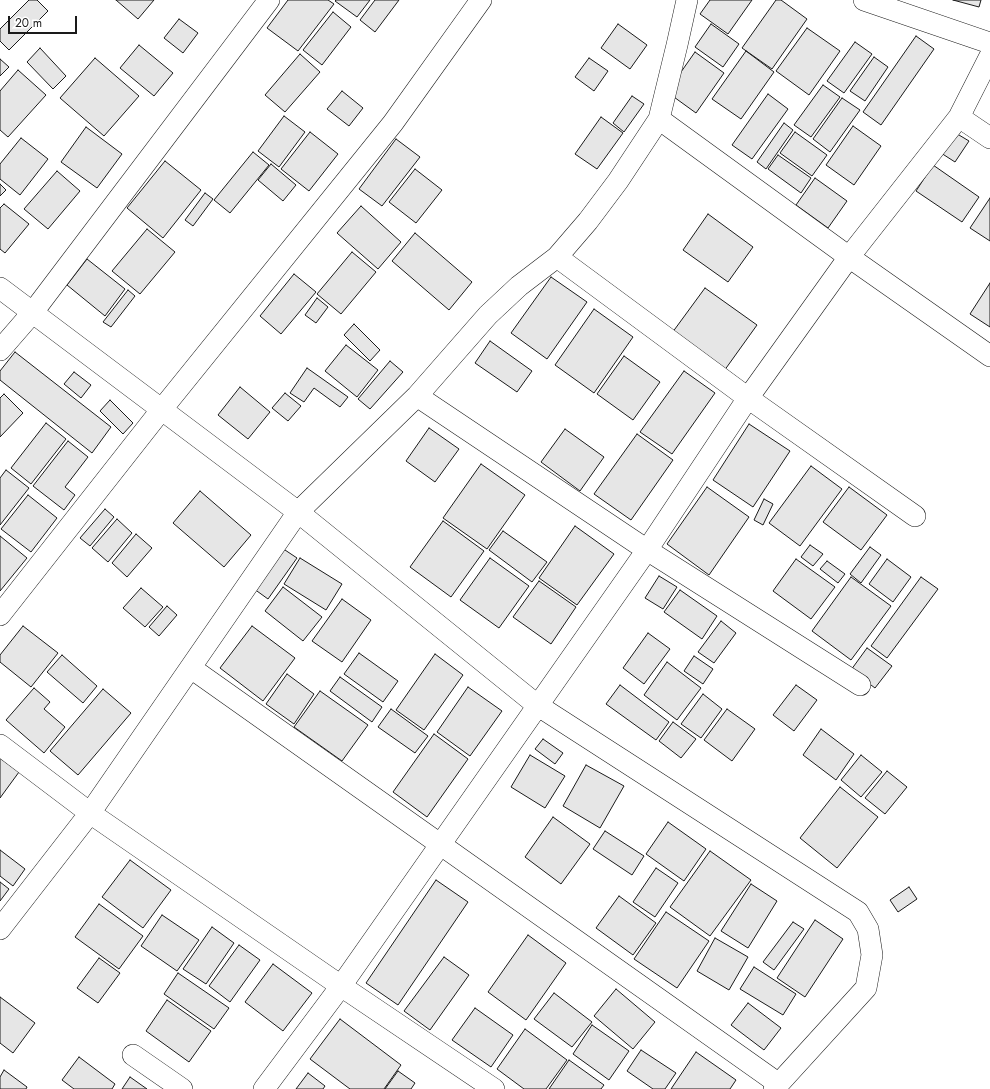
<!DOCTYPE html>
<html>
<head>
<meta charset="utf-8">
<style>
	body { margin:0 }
	#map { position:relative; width:990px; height:1089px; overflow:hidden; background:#fff; font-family:Jost,sans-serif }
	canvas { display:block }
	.scale { position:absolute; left:8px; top:16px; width:69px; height:18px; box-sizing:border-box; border:2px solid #1a1a1a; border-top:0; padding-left:5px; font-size:12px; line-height:14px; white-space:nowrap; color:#1a1a1a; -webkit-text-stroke:3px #fff; paint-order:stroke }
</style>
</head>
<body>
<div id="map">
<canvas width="990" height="1089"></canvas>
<div class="scale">20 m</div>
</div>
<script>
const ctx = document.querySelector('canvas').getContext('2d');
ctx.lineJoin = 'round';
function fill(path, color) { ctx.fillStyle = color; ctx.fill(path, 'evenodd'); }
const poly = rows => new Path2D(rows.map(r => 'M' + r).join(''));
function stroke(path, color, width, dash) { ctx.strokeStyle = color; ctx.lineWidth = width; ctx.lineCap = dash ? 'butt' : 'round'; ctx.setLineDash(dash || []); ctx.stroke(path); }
const building = poly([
	[29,0,37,0,48,11,9,50,0,41,0,29,29,0],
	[116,0,154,0,138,19,116,0],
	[288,0,328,0,334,4,298,51,267,28,288,0],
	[336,0,370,0,357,17,335,1,336,0],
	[375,0,399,0,375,32,360,20,375,0],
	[710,0,752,0,728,34,700,14,710,0],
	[776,0,781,0,807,19,772,69,742,48,776,0],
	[953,0,981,0,979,7,953,0],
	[333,12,351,27,322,65,303,50,333,12],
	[179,19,198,33,183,53,164,38,179,19],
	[618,24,647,45,630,69,601,48,618,24],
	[711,24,739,44,723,67,695,47,711,24],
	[807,28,840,51,809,95,776,71,807,28],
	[916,36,934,49,881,125,863,112,916,36],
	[855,42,872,54,844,93,827,81,855,42],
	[139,45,173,73,154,96,120,68,139,45],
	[40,48,66,76,53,89,27,62,40,48],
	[746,51,774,72,741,119,712,99,746,51],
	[695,52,724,73,696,113,667,92,695,52],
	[300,54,320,72,285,112,265,95,300,54],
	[874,57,888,67,865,101,850,91,874,57],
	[95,58,139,96,104,136,60,98,95,58],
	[589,58,608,71,594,91,575,77,589,58],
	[0,59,9,67,0,76,0,59],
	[18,70,46,95,8,137,0,130,0,91,18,70],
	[823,85,840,97,811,137,794,125,823,85],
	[342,91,363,108,349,126,327,109,342,91],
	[768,94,788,109,752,159,732,145,768,94],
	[632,96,644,104,624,132,613,123,632,96],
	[842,98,860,110,830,152,813,139,842,98],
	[284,116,305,132,279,167,258,151,284,116],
	[601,117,623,133,597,169,575,154,601,117],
	[784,123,793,130,766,169,757,162,784,123],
	[853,126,881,146,854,185,826,165,853,126],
	[86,127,122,154,97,188,61,162,86,127],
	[310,132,338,154,309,191,281,169,310,132],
	[795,132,827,155,812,176,780,153,795,132],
	[954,132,969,141,955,162,941,153,954,132],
	[21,138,48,159,20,195,0,179,0,164,21,138],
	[396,139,420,157,382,206,359,189,396,139],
	[253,152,269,165,230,213,214,200,253,152],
	[778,155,811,178,801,193,768,169,778,155],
	[165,161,201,190,163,238,127,208,165,161],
	[271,164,296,185,283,201,258,180,271,164],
	[933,165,979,197,962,222,916,191,933,165],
	[415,169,442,190,416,223,389,202,415,169],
	[57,171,80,191,48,229,24,209,57,171],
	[815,178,847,201,828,228,796,205,815,178],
	[0,184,6,190,0,196,0,184],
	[205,193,213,199,193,226,185,220,205,193],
	[990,198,990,241,970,228,990,198],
	[4,204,29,224,5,253,0,249,0,208,4,204],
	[361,206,401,242,378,269,337,233,361,206],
	[708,214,753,247,728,282,683,250,708,214],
	[147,229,175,252,140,294,112,271,147,229],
	[415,233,472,282,449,310,392,261,415,233],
	[352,252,376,272,341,314,317,294,352,252],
	[87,259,125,289,105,316,67,285,87,259],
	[294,274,316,292,281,334,260,316,294,274],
	[551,277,587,302,547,359,511,333,551,277],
	[990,283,990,327,970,314,990,283],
	[705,288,757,325,724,371,672,333,705,288],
	[128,290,135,296,111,327,103,322,128,290],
	[317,298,328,307,316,323,305,315,317,298],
	[594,309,633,337,594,393,555,365,594,309],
	[354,324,380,350,370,361,344,335,354,324],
	[490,341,532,371,517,392,475,363,490,341],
	[346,345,378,370,357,397,325,371,346,345],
	[15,352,111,427,92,453,0,380,0,371,15,352],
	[624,356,660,382,633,420,597,394,624,356],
	[390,361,403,372,370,409,358,399,390,361],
	[307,368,348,397,340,407,314,388,304,402,290,393,307,368],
	[684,371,715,393,672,454,640,432,684,371],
	[74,372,91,385,81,398,64,384,74,372],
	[240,387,270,412,248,439,218,415,240,387],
	[285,393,301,406,288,421,272,408,285,393],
	[4,394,23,413,0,437,0,398,4,394],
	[110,400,133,423,123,434,100,411,110,400],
	[46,423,66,439,31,484,11,468,46,423],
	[749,424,790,451,753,507,713,480,749,424],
	[429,428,459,449,435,482,406,461,429,428],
	[565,429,604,457,580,491,541,462,565,429],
	[637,434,673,460,631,520,594,494,637,434],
	[68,441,88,457,65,487,75,495,64,510,33,486,68,441],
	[481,464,525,495,487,549,443,518,481,464],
	[811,466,842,489,800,546,769,523,811,466],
	[6,470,29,488,0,525,0,478,6,470],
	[707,487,749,517,709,575,667,544,707,487],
	[849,487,887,515,861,550,823,522,849,487],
	[200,491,251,535,224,567,173,523,200,491],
	[28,495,57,518,31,552,1,529,28,495],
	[764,499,773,504,763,525,754,520,764,499],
	[105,509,114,517,90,546,80,538,105,509],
	[117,519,132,533,108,562,92,548,117,519],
	[443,521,484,551,451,597,410,567,443,521],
	[575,526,614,554,577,605,539,578,575,526],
	[503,531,547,562,532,582,489,550,503,531],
	[136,534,152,548,127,577,112,563,136,534],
	[0,536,27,558,0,591,0,536],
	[810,545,823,554,813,566,801,557,810,545],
	[279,546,297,558,268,599,250,586,279,546],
	[870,547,881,555,861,583,850,574,870,547],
	[300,558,342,584,326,610,284,584,300,558],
	[490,558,529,586,499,628,460,600,490,558],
	[796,559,835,587,811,619,773,591,796,559],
	[887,559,911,577,893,602,869,584,887,559],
	[827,561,845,574,838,583,820,569,827,561],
	[659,576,677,587,663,609,645,598,659,576],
	[851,577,891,606,851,660,812,631,851,577],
	[921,577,938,589,887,658,871,646,921,577],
	[539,581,576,607,551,644,513,617,539,581],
	[283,587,322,617,303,641,265,611,283,587],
	[141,588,163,607,145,627,123,608,141,588],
	[680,590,717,616,702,639,664,612,680,590],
	[342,599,371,620,342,662,312,641,342,599],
	[167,606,177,615,159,636,149,627,167,606],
	[721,621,736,633,714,663,698,652,721,621],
	[23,626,58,653,31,687,0,662,0,655,23,626],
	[252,626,295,658,263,701,220,668,252,626],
	[648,633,670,649,644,684,623,668,648,633],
	[867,648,892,666,875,688,851,670,867,648],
	[359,653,398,681,383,702,344,674,359,653],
	[435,654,463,675,424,730,396,710,435,654],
	[62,655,97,686,83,703,47,672,62,655],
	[694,656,713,669,703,684,684,671,694,656],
	[667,662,701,688,677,720,644,695,667,662],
	[287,674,314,694,294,724,266,704,287,674],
	[340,677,382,707,372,722,330,691,340,677],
	[620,685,669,722,656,740,606,704,620,685],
	[796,685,817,700,794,731,773,715,796,685],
	[468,687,502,711,470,756,437,732,468,687],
	[34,688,50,702,44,709,65,727,44,753,6,720,34,688],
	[103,689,131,713,78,775,50,751,103,689],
	[320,691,368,725,342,761,294,727,320,691],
	[703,694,722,709,701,738,681,724,703,694],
	[391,709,428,736,415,753,378,727,391,709],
	[727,709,755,729,732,761,704,740,727,709],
	[673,722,696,739,681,758,659,741,673,722],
	[821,729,854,754,836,780,803,755,821,729],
	[434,734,468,759,427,817,393,792,434,734],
	[543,739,563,753,555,764,535,749,543,739],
	[530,755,565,776,545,808,511,787,530,755],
	[861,755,882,772,861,797,841,780,861,755],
	[0,758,19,772,0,798,0,758],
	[586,765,624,786,600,828,563,806,586,765],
	[887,771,907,787,885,814,865,798,887,771],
	[840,787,878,817,837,868,800,838,840,787],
	[553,817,590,844,561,884,525,857,553,817],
	[668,822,706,849,684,881,646,854,668,822],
	[605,831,644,856,632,875,593,849,605,831],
	[0,850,25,869,13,886,0,876,0,850],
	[710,851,751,880,710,936,670,907,710,851],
	[130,860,171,890,143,928,102,897,130,860],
	[656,868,678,883,655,917,633,902,656,868],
	[436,880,468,902,398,1005,366,983,436,880],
	[0,882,9,889,0,901,0,882],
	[751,884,777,901,748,948,721,931,751,884],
	[909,887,917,899,898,912,890,900,909,887],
	[619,896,656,923,633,955,596,928,619,896],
	[99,904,143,936,119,969,75,937,99,904],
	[666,912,709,941,677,988,634,959,666,912],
	[162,915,199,940,177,971,141,946,162,915],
	[815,920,843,939,805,997,777,978,815,920],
	[793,922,804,929,774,970,763,962,793,922],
	[212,927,234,943,206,984,183,969,212,927],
	[528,935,566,963,526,1020,488,992,528,935],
	[715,938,748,957,729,990,697,971,715,938],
	[239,945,260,960,230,1002,209,986,239,945],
	[444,957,469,975,430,1030,404,1011,444,957],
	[99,958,120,973,98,1003,77,988,99,958],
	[273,964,312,993,283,1031,245,1002,273,964],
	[754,967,796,994,783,1015,740,989,754,967],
	[178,973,229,1008,214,1029,164,994,178,973],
	[616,989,655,1022,633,1049,594,1016,616,989],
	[554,993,592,1022,572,1047,534,1019,554,993],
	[0,997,35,1023,13,1053,0,1043,0,997],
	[167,1000,211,1031,189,1062,146,1031,167,1000],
	[748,1003,781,1028,764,1050,731,1025,748,1003],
	[475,1008,513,1035,491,1067,452,1040,475,1008],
	[340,1019,401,1065,384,1089,350,1089,310,1059,340,1019],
	[592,1025,629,1051,609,1080,573,1054,592,1025],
	[525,1029,567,1060,546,1089,524,1089,497,1069,525,1029],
	[641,1050,676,1073,665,1089,653,1089,627,1071,641,1050],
	[696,1052,736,1080,730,1089,671,1089,696,1052],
	[79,1057,115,1084,112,1089,74,1089,62,1080,79,1057],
	[569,1060,604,1085,601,1089,549,1089,569,1060],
	[4,1070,27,1087,26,1089,0,1089,0,1077,4,1070],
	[398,1071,415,1083,411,1089,385,1089,398,1071],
	[308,1073,325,1086,323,1089,296,1089,308,1073],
	[130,1077,147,1089,122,1089,130,1077]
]);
const street = poly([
	[864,0,990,43],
	[959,117,990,138],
	[659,119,849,257,990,356],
	[557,257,748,398,915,516],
	[0,288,298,512,537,705,858,912,868,929,872,955,866,988,774,1089],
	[0,350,33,312,269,0],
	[417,396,647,550,860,685],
	[0,615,162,409,393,123,481,0],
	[191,668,779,1084],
	[0,745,90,813,341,986,494,1089],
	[0,929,90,813,298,512,417,396,488,315,519,286,557,257,588,221,618,181,659,119,677,45,687,0],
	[133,1055,182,1089],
	[264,1089,341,986,647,550,748,398,849,257,959,117,990,56]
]);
fill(building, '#e6e6e6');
stroke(building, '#1a1a1a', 1);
stroke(street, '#1a1a1a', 22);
stroke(street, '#fff', 21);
</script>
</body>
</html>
